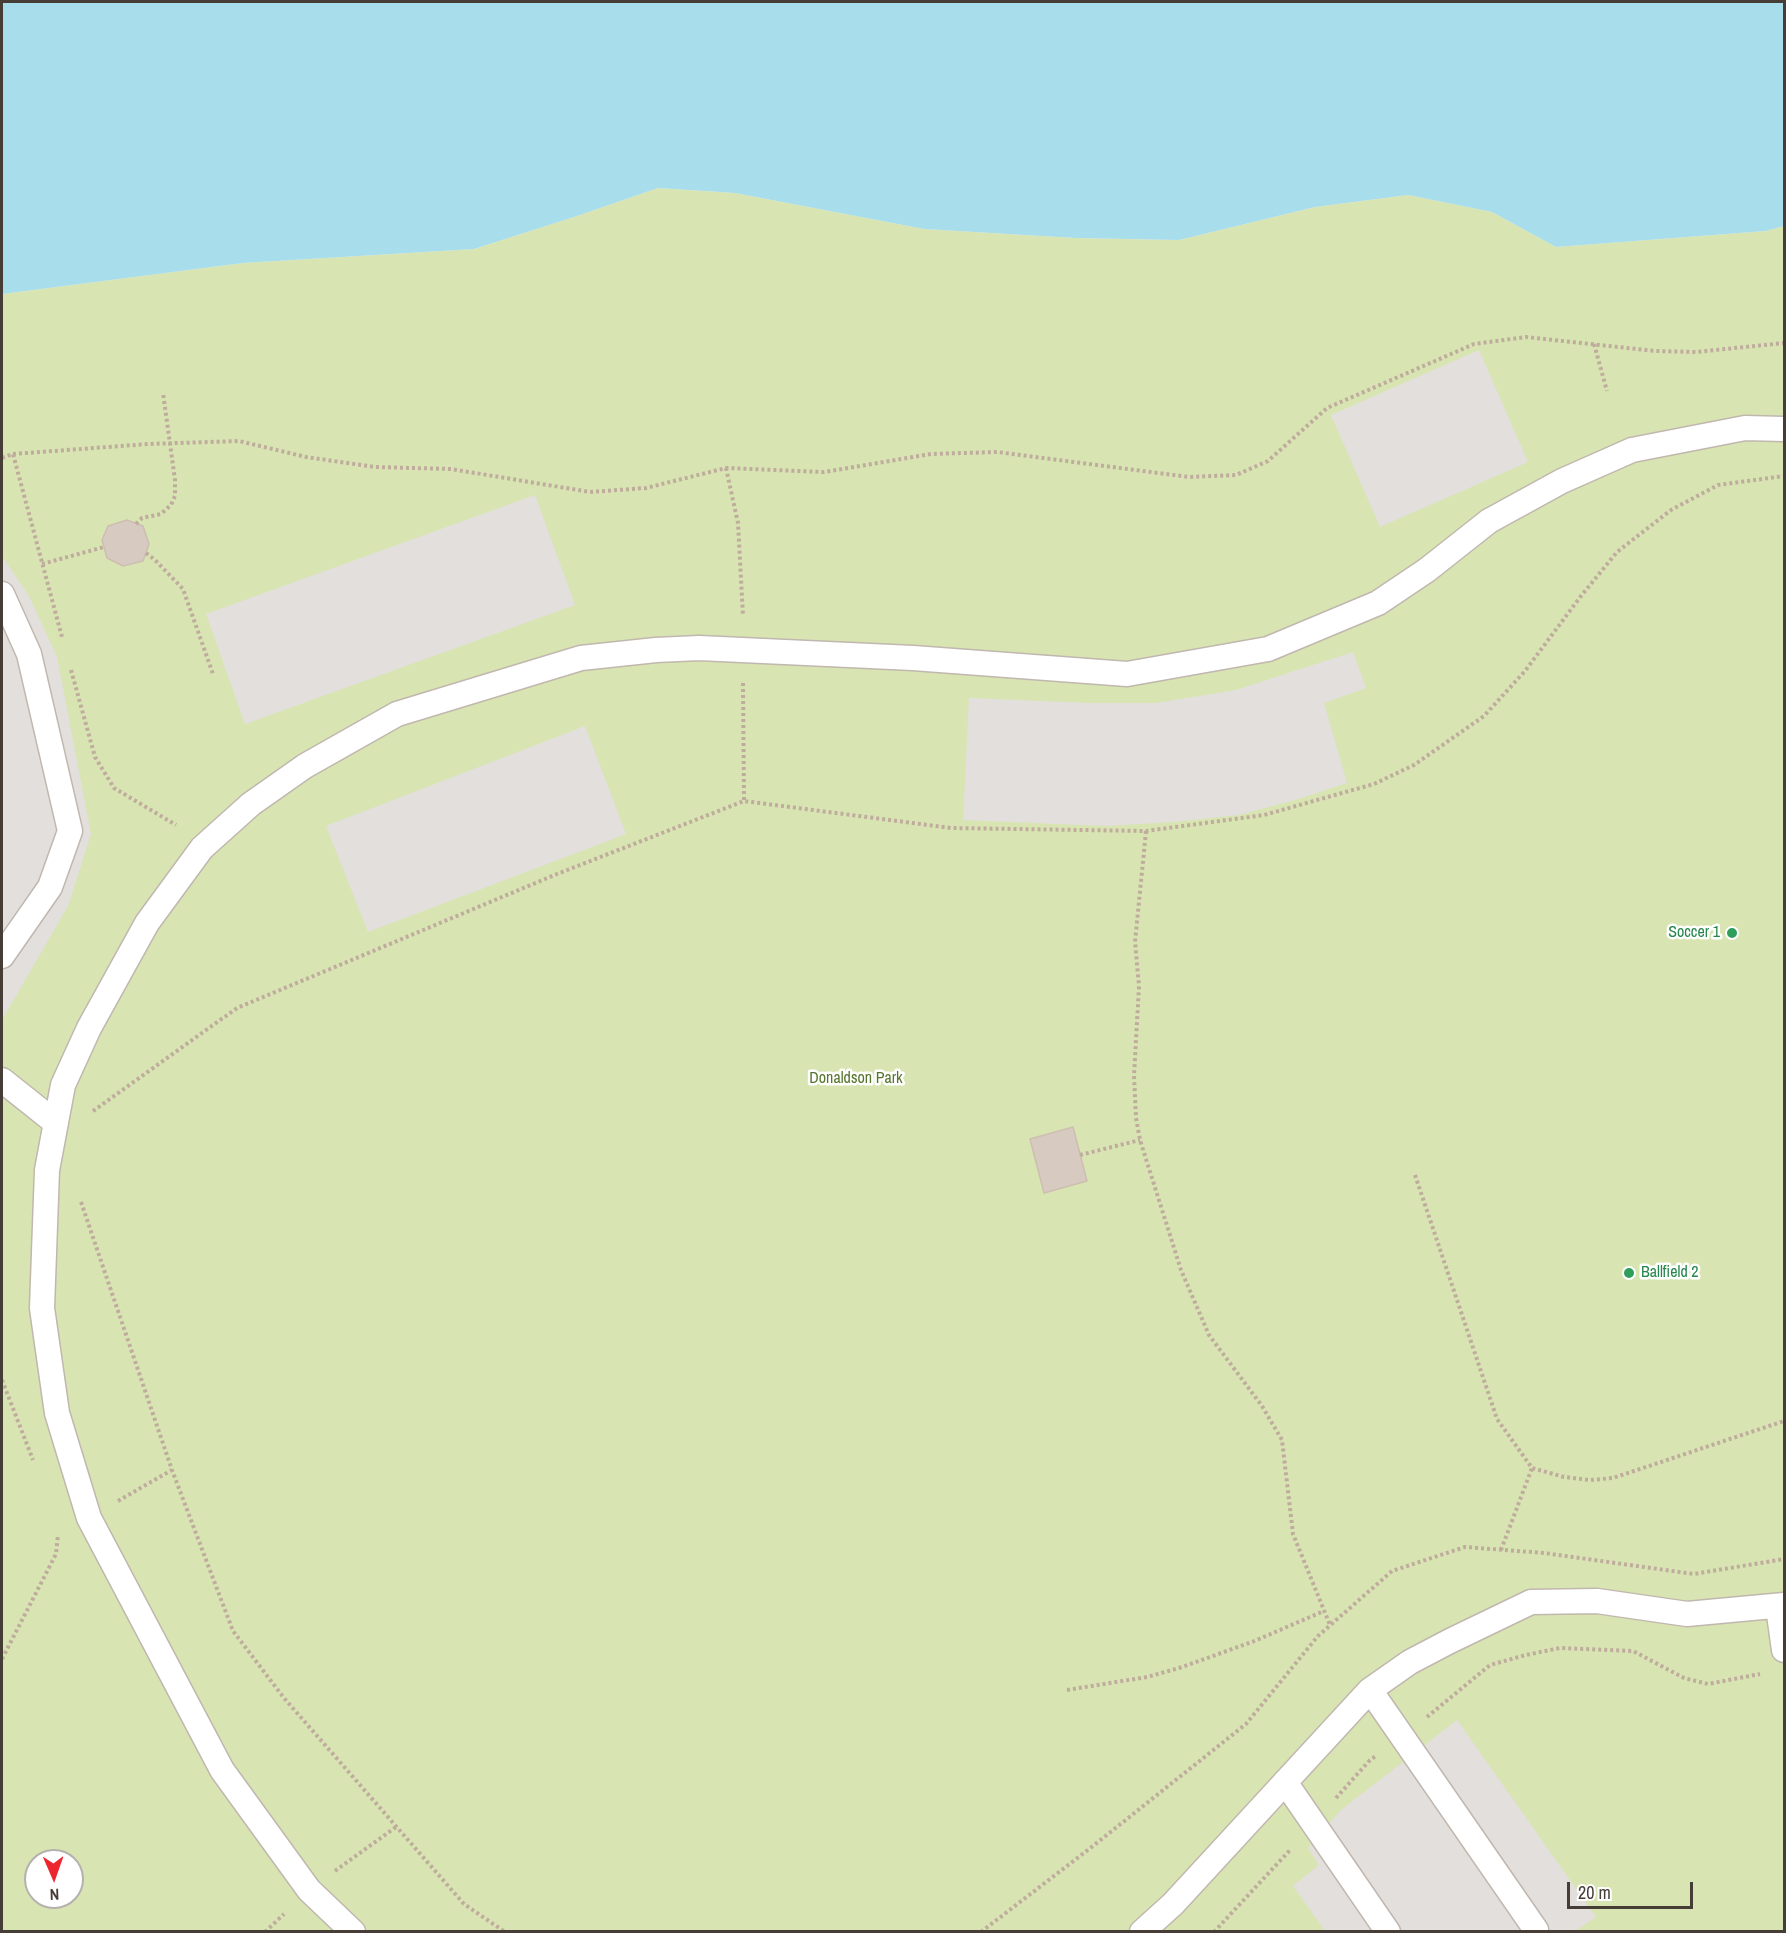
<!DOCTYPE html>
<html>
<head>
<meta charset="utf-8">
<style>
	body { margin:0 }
	#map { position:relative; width:1786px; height:1933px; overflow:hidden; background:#f3eee8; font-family:"Archivo Narrow",sans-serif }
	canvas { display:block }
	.frame { position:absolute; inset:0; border:3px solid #463d37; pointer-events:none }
	.north { position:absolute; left:24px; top:1849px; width:60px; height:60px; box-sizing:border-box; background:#fff; border:2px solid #b5b1af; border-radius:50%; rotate:178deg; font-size:16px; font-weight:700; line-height:24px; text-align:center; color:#463d37 }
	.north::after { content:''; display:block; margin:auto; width:21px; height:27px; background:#ed252e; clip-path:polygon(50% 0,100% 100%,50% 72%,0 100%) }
	.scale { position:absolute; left:1567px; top:1882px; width:126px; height:27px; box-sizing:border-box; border:3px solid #463d37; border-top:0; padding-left:8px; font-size:18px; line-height:21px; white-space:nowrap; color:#463d37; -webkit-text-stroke:4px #fff; paint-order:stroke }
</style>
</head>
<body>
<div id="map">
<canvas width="1786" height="1933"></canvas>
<div class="frame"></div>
<div class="north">N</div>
<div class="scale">20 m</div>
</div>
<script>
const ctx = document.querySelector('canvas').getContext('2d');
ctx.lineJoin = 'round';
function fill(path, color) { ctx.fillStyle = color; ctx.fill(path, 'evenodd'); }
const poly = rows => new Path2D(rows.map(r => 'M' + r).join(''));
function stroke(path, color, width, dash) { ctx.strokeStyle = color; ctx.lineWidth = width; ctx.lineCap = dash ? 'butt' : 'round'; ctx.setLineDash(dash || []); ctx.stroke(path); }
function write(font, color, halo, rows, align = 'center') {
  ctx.font = font + ' "Archivo Narrow",sans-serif'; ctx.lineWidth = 5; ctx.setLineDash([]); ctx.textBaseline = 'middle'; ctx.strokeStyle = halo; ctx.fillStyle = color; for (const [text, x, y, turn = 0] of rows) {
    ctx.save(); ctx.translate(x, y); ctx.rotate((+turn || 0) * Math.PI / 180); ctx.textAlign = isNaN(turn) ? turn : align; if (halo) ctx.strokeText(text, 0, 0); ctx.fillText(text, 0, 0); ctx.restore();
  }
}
const green = poly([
	[658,188,735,193,924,229,1076,238,1179,240,1315,207,1408,195,1492,212,1556,247,1766,231,1784,226,1784,1931,2,1931,2,294,243,263,474,249,577,216],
	[36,1861,72,1861,72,1897,36,1897]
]);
const parking = poly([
	[1479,350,1528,462,1380,527,1331,415],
	[535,495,575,605,245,724,206,614],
	[2,556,29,596,57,657,91,834,68,906,2,1020],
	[1353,652,1366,688,1324,703,1347,783,1295,800,1239,815,1173,822,1106,826,963,820,969,698,1089,703,1156,703,1236,690],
	[585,726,626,834,368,932,326,826],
	[1457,1720,1596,1917,1575,1931,1325,1931,1293,1886,1319,1865,1308,1848,1341,1810]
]);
const water = poly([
	[2,2,1784,2,1784,226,1766,231,1556,247,1492,212,1408,195,1315,207,1179,240,1076,238,924,229,735,193,658,188,577,216,474,249,243,263,2,294]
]);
const building = poly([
	[127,520,143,526,149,544,143,561,123,566,107,558,102,540,108,526,127,520],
	[1073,1127,1087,1181,1044,1193,1030,1139,1073,1127]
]);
const path = poly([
	[1594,344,1607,391],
	[13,454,148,444,239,441,306,457,375,467,451,469,590,492,646,488,726,468,824,472,931,454,997,452,1189,477,1236,475,1268,461,1327,408,1474,344,1526,337,1655,351,1696,352,1784,343],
	[2,458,13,454,62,637],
	[726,468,738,523,743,616],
	[136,524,142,518,161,514,171,505,175,496,175,480,163,393],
	[146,553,155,560,183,589,213,674],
	[42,564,104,547],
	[71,670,95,757,114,788,176,825],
	[743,683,744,801],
	[1146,831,1135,942,1139,986,1134,1076,1136,1118,1140,1140,1181,1270,1209,1335,1262,1406,1282,1440,1293,1534,1330,1625],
	[93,1111,237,1008,557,874,744,801,951,828,1146,831,1264,815,1374,784,1414,765,1484,716,1525,671,1581,596,1617,552,1671,510,1718,485,1784,476],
	[1080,1155,1140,1140],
	[1415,1175,1497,1419,1532,1468,1564,1477,1590,1480,1613,1478,1784,1421],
	[81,1202,172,1470,233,1631,284,1698,464,1904,505,1932],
	[2,1380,33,1460],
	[118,1501,172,1470],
	[1501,1550,1532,1468],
	[2,1659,56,1554,58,1535],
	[1067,1690,1147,1677,1179,1668,1252,1642,1324,1611],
	[1427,1717,1490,1665,1526,1655,1560,1648,1633,1651,1684,1678,1708,1684,1760,1674],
	[1336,1798,1370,1760,1376,1756],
	[335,1871,396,1827],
	[265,1932,284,1914],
	[981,1932,1093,1846,1246,1724,1318,1636,1392,1571,1465,1547,1544,1553,1694,1574,1784,1559],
	[1214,1932,1291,1849]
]);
const lane = poly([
	[2,594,29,654,70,831,50,887,2,956],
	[2,1080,56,1123],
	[1778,1607,1784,1650],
	[1370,1690,1536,1930,1535,1932],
	[1285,1782,1388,1932],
	[353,1932,309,1890,222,1770,89,1518,57,1413,42,1308,47,1170,63,1085,89,1028,147,923,202,848,251,804,305,766,397,714,581,658,656,650,699,648,913,658,1127,674,1268,649,1378,603,1427,570,1489,521,1562,481,1632,450,1745,428,1784,429],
	[1142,1932,1173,1904,1370,1690,1410,1662,1450,1641,1531,1602,1597,1601,1687,1614,1784,1605]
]);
const markers = [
	[1732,933,6,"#2e9e5b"],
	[1629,1273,6,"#2e9e5b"]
];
const leisureNames = [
	["Soccer 1",1720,933],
	["Ballfield 2",1641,1273,"left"]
];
const parkNames = [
	["Donaldson Park",856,1079]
];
fill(green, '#d8e5b3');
fill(parking, '#e2dfdd');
fill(water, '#a8deec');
fill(building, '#d7cac1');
stroke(building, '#cebeb2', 1.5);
stroke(lane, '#c1b7ae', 27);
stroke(path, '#bfac9d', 4, [3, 3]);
stroke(lane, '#fff', 24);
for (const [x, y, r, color] of markers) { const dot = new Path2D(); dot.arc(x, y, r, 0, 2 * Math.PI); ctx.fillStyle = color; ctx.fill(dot); stroke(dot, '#fff', 2); }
write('16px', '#27864d', '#fff', leisureNames, 'right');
write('16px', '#56752e', '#fff', parkNames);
</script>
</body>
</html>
